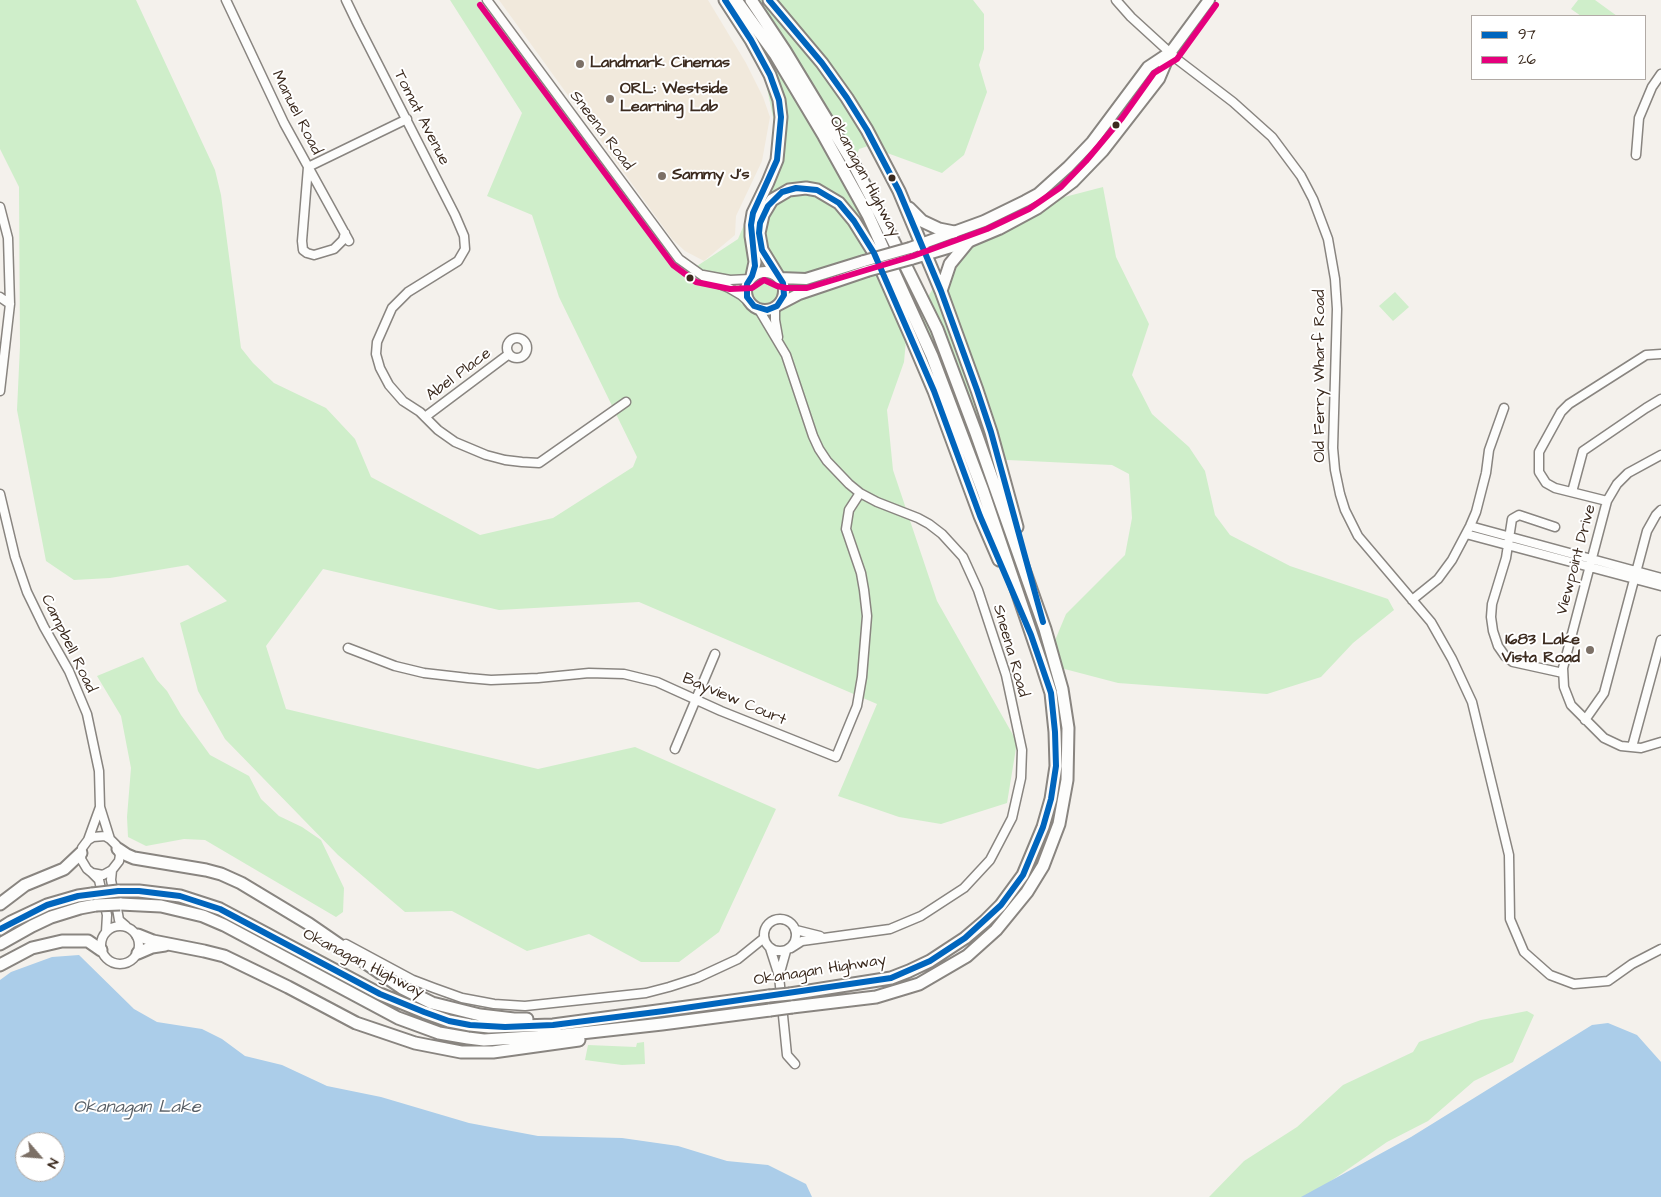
<!DOCTYPE html>
<html>
<head>
<meta charset="utf-8">
<style>
	body { margin:0 }
	#map { position:relative; width:1661px; height:1197px; overflow:hidden; background:#f4f1ec; font-family:"Architects Daughter",sans-serif }
	canvas { display:block }
	.legend { position:absolute; left:1471px; top:15px; width:175px; height:65px; box-sizing:border-box; background:#fff; border:1px solid #b1aaa5; margin:0; padding:6px 9px; list-style:none; font-size:15px; color:#3b2a1e }
	.legend li { display:flex; align-items:center; gap:10px; height:25px }
	.legend b { width:25px; border:1px solid #b1aaa5 }
	.north { position:absolute; left:15px; top:1132px; width:50px; height:50px; box-sizing:border-box; background:#fff; border:1px solid #b1aaa5; border-radius:50%; rotate:117deg; font-size:14px; font-weight:700; line-height:20px; text-align:center; color:#3b2a1e }
	.north::after { content:''; display:block; margin:auto; width:18px; height:22px; background:#7c7066; clip-path:polygon(50% 0,100% 100%,50% 72%,0 100%) }
</style>
</head>
<body>
<div id="map">
<canvas width="1661" height="1197"></canvas>
<ul class="legend">
<li><b style="height:6px;background:#0065bd"></b>97</li>
<li><b style="height:6px;background:#e5007d"></b>26</li>
</ul>
<div class="north">N</div>
</div>
<script>
const ctx = document.querySelector('canvas').getContext('2d');
ctx.lineJoin = 'round';
function fill(path, color) { ctx.fillStyle = color; ctx.fill(path, 'evenodd'); }
const poly = rows => new Path2D(rows.map(r => 'M' + r).join(''));
function stroke(path, color, width, dash) { ctx.strokeStyle = color; ctx.lineWidth = width; ctx.lineCap = dash ? 'butt' : 'round'; ctx.setLineDash(dash || []); ctx.stroke(path); }
function write(font, color, halo, rows, align = 'center') {
  ctx.font = font + ' "Architects Daughter",sans-serif'; ctx.lineWidth = 4; ctx.setLineDash([]); ctx.textBaseline = 'middle'; ctx.strokeStyle = halo; ctx.fillStyle = color; for (const [text, x, y, turn = 0] of rows) {
    ctx.save(); ctx.translate(x, y); ctx.rotate((+turn || 0) * Math.PI / 180); ctx.textAlign = isNaN(turn) ? turn : align; if (halo) ctx.strokeText(text, 0, 0); ctx.fillText(text, 0, 0); ctx.restore();
  }
}
const built = poly([
	[499,0,708,0,746,63,763,97,770,117,762,161,736,216,735,235,704,261,685,251,672,239]
]);
const green = poly([
	[0,0,136,0,215,170,221,195,241,348,253,363,274,383,326,408,355,439,371,477,480,535,553,518,633,467,637,457,559,297,532,215,487,196,522,113,450,0,479,0,681,255,697,266,738,239,770,163,774,122,765,78,719,0,973,0,984,14,984,49,979,65,987,92,964,155,942,173,868,146,859,149,855,160,908,319,904,362,887,410,893,470,937,601,1017,742,1007,803,941,824,899,817,838,796,877,704,639,602,499,610,323,569,266,646,286,709,538,769,635,747,776,809,719,932,679,962,641,962,589,934,527,951,452,911,405,912,338,855,225,739,198,691,180,623,227,601,188,565,110,578,74,580,46,561,17,410,20,346,19,187,0,149],
	[1578,0,1595,0,1617,16,1581,16,1571,9],
	[1103,187,1116,257,1149,324,1132,375,1152,414,1189,447,1205,471,1215,515,1230,535,1290,566,1388,599,1394,610,1353,643,1321,677,1267,694,1118,683,1057,667,1051,650,1066,614,1125,555,1132,518,1129,474,1112,465,966,458,920,310,955,252,999,214],
	[1395,292,1409,307,1393,321,1379,306],
	[143,657,157,680,167,691,181,715,210,755,249,776,261,799,279,816,302,827,321,840,344,888,343,912,336,917,205,840,184,839,146,846,128,837,127,817,131,768,121,716,97,676],
	[1527,1011,1534,1015,1513,1062,1474,1081,1428,1121,1387,1142,1318,1190,1302,1197,1209,1197,1244,1161,1297,1127,1343,1085,1413,1052,1419,1042,1481,1020],
	[644,1042,645,1064,622,1065,585,1060,588,1045,636,1047,637,1043]
]);
const water = poly([
	[79,955,134,1009,157,1022,202,1029,222,1039,245,1056,282,1065,327,1086,381,1097,469,1123,538,1136,622,1138,678,1146,727,1161,768,1165,806,1184,812,1197,0,1197,0,980,11,972,52,957],
	[25,1142,55,1142,55,1172,25,1172],
	[1608,1023,1637,1035,1661,1062,1661,1197,1301,1197,1411,1137,1592,1025]
]);
const minor = poly([
	[226,0,284,123,349,241],
	[346,0,358,25,455,215,464,236,465,249,458,261,408,292,392,308,377,342,376,354,380,368,389,385,403,401,420,412,438,430,455,442,486,455,505,460,522,462,539,463,626,402],
	[487,0,679,259,707,279,729,288,741,295,750,303],
	[1116,0,1131,17,1178,60,1233,102,1272,137,1301,176,1313,199,1328,239,1335,279,1337,309,1333,448,1335,470,1340,494,1345,510,1358,536,1431,622,1452,659,1472,702,1509,855,1510,919,1524,952,1550,975,1574,984,1608,981,1632,964,1661,949],
	[1636,155,1639,118,1652,87,1661,74],
	[308,167,302,241,303,250,307,253,314,255,334,249,343,240,345,233],
	[308,167,407,119],
	[0,207,8,238,10,304,0,391],
	[703,275,730,280,750,279],
	[0,297,10,304],
	[775,307,775,320,778,337],
	[758,308,786,355,813,436,819,449,827,461,849,484,860,493,877,502,918,518,929,524,942,534,963,557,978,590,1006,675,1022,750,1021,778,1012,818,990,860,964,888,921,916,890,929,802,941,791,948],
	'507 348a10 10 0 1 1 20 0a10 10 0 1 1-20 0Z',
	[425,417,509,354],
	[1661,455,1628,473,1617,484,1607,501,1563,668,1564,687,1571,705,1604,738,1621,746,1641,748,1661,742],
	[1572,492,1583,451,1646,408,1661,399],
	[0,494,15,557,27,592,44,627,69,671,87,714,99,771,100,807,110,839],
	[1607,501,1555,488,1546,483,1539,472,1539,452,1561,412,1569,404,1646,355,1661,354],
	[1470,526,1661,578],
	[1555,527,1519,515,1512,519,1506,558,1492,604,1491,617,1493,631,1498,646,1505,656,1513,662,1563,673],
	[1466,534,1661,586],
	[1412,600,1438,579,1452,560,1470,526,1476,512,1486,473,1489,450,1504,408],
	[348,648,395,666,424,673,468,678,491,680,538,678,589,673,624,674,657,682,721,711,836,757,857,706,862,677,867,616,864,590,861,573,846,529,849,510,860,493],
	[1585,720,1604,693,1647,531,1656,515,1661,510],
	[1632,747,1661,640],
	[675,749,715,654],
	[88,840,93,837,105,836,110,839,116,845,120,855,119,861,112,870,103,875,92,873,87,869,81,859,82,848,88,840,100,807],
	[112,870,111,880,118,914,119,920,126,926],
	[92,873,99,880,107,915,106,932],
	'764 935a16 16 0 1 1 32 0a16 16 0 1 1-32 0Z',
	'101 945a19 19 0 1 1 38 0a19 19 0 1 1-38 0Z',
	[796,930,820,936],
	[346,944,413,980,434,988,462,998,494,1004,525,1006,646,993,669,987,697,978,738,959,764,938],
	[770,948,779,976,787,1055,795,1064],
	[779,976,786,951]
]);
const major = poly([
	[910,248,984,221,1025,201,1038,194,1068,167,1092,142,1148,67,1169,53],
	[911,259,968,242,999,229,1038,208,1073,182,1103,151,1159,79,1170,53,1209,0],
	'746 291a19 19 0 1 1 38 0a19 19 0 1 1-38 0Z',
	[780,278,806,279,864,261],
	[778,305,799,294,867,271]
]);
const highway = poly([
	[725,0,751,40,770,75,779,100,781,117,777,160,768,182,753,213,751,225,751,236,755,262,752,276],
	[736,0,775,54,824,136,868,215,932,356,983,491,1041,662,1051,693,1055,732,1056,766,1051,799,1043,827,1023,875,1001,905,985,921,965,938,930,961,909,971,891,978,790,994],
	[751,0,785,51,853,163,881,216,937,329,976,433,1045,629,1062,689,1068,728,1067,780,1059,824,1043,866,1027,892,996,930,967,956,919,984,876,997,792,1007],
	[769,0,822,63,847,98,867,130,899,191,941,291,977,390,991,432,1017,527],
	[909,208,922,221,939,229,954,232],
	[778,276,762,250,759,233,763,215,772,200,789,190,806,188,817,190,839,203,854,221,874,253,911,337,934,391,980,516,999,560],
	[941,291,950,264,968,242],
	[118,849,127,855,134,858,206,870,221,874,241,883,309,924,402,988,432,1003,480,1015,514,1019,527,1019],
	[118,891,139,891,180,896,220,909,380,994,424,1012,449,1021,470,1025,489,1027,553,1025,769,996],
	[0,904,25,885,64,869,81,853],
	[120,904,161,906,203,916,224,925,398,1018,439,1033,468,1038,484,1040,563,1035,662,1024,770,1010],
	[0,929,11,922,47,905,78,896,92,894],
	[138,935,153,941,204,951,224,956,288,987,356,1023,415,1043,461,1052,493,1052,579,1040],
	[0,944,32,926,51,917,80,908,96,905],
	[138,953,152,947,165,945],
	[0,965,32,948,62,941,88,941,101,950]
]);
const majorBridge = poly([
	[864,261,910,248],
	[867,271,911,259]
]);
const highwayBridge = poly([
	[92,894,118,891],
	[96,905,120,904],
	[769,996,790,994],
	[770,1010,792,1007]
]);
const bus1 = poly([
	[769,0,822,63,847,98,867,130,899,191,941,291,977,390,991,432,1043,622],
	[0,929,47,905,78,896,118,891,139,891,180,896,220,909,380,994,424,1012,449,1021,470,1025,505,1027,553,1025,664,1011,891,978,930,961,965,938,1001,905,1023,875,1043,827,1051,799,1056,766,1055,732,1051,693,1031,635,980,516,934,391,874,253,854,221,839,203,817,190,796,188,782,192,768,206,760,223,759,233,762,250,783,283,784,295,777,306,767,310,754,306,747,297,747,284,752,276,755,266,751,225,753,213,777,160,781,117,779,100,770,75,751,40,725,0]
]);
const bus2 = poly([
	[480,5,673,265,696,282,730,289,752,288,764,280,777,286,786,288,807,288,820,284,913,256,987,229,1029,209,1061,187,1086,161,1122,118,1154,73,1177,59,1216,5]
]);
const markers = [
	[580,64,5,"#7c7066"],
	[610,99,5,"#7c7066"],
	[1116,125,4.5,"#3b2a1e"],
	[662,176,5,"#7c7066"],
	[892,178,4.5,"#3b2a1e"],
	[690,278,4.5,"#3b2a1e"],
	[1590,650,5,"#7c7066"]
];
const poiNames = [
	["Landmark Cinemas",590,64],
	["ORL: Westside",620,90],
	["Learning Lab",620,108],
	["Sammy J’s",672,176],
	["1683 Lake",1580,641,"right"],
	["Vista Road",1580,659,"right"]
];
const streetNames = [
	["Manuel Road",296,113,63],
	["Tomat Avenue",421,118,63],
	["Sneena Road",601,131,53],
	["Okanagan Highway",864,177,62],
	["Abel Place",459,375,-37],
	["Old Ferry Wharf Road",1321,376,-90],
	["Viewpoint Drive",1577,560,-75],
	["Campbell Road",68,644,64],
	["Sneena Road",1010,651,74],
	["Bayview Court",734,700,23],
	["Okanagan Highway",363,964,27],
	["Okanagan Highway",820,971,-9]
];
const waterNames = [
	["Okanagan Lake",137,1108]
];
fill(built, '#f1e9dc');
fill(green, '#cfeeca');
fill(water, '#abcde9');
stroke(minor, '#898580', 11);
stroke(major, '#898580', 14);
stroke(highway, '#898580', 15);
stroke(minor, '#fdfdfc', 8);
stroke(major, '#fdfdfc', 10);
stroke(highway, '#fdfdfc', 11);
stroke(majorBridge, '#898580', 14, []);
stroke(highwayBridge, '#898580', 15, []);
stroke(majorBridge, '#fdfdfc', 10);
stroke(highwayBridge, '#fdfdfc', 11);
stroke(bus1, '#0065bd', 6);
stroke(bus2, '#e5007d', 6);
for (const [x, y, r, color] of markers) { const dot = new Path2D(); dot.arc(x, y, r, 0, 2 * Math.PI); ctx.fillStyle = color; ctx.fill(dot); stroke(dot, '#fff', 2); }
write('bold 16px', '#3b2a1e', '#fff', poiNames, 'left');
write('16px', '#3b2a1e', '#fff', streetNames);
write('italic 18px', '#575e65', '#fff', waterNames);
</script>
</body>
</html>
